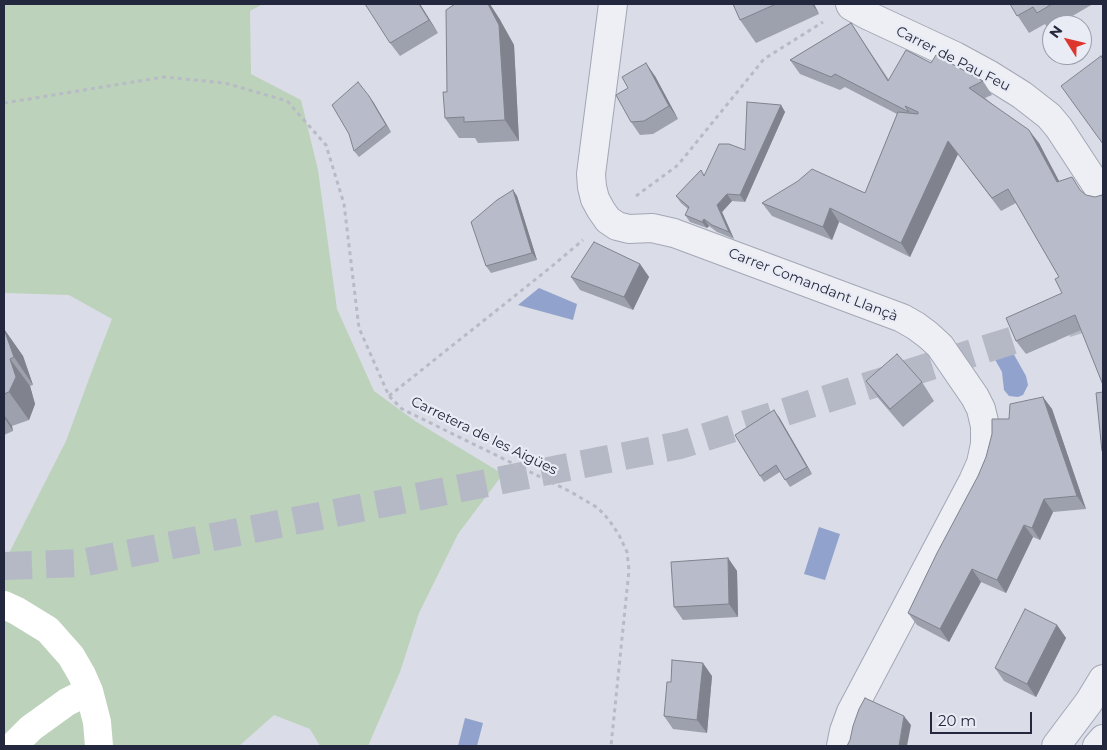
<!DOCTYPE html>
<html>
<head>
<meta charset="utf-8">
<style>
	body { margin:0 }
	#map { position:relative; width:1107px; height:750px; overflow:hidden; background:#dadde7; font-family:Montserrat,sans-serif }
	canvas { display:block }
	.frame { position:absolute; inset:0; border:5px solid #23283e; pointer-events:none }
	.north { position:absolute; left:1042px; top:15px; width:50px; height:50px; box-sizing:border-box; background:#eaecf5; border:1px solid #9a9eac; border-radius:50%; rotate:306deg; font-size:14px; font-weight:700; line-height:20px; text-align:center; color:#23283e }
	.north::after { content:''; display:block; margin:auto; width:18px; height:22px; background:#dc362f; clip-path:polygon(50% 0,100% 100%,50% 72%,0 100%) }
	.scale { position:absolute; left:930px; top:712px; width:102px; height:22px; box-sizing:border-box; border:2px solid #23283e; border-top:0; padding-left:6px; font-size:15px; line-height:18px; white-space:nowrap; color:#23283e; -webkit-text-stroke:4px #eaecf5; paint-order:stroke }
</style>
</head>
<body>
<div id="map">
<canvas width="1107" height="750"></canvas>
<div class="frame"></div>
<div class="north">N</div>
<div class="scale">20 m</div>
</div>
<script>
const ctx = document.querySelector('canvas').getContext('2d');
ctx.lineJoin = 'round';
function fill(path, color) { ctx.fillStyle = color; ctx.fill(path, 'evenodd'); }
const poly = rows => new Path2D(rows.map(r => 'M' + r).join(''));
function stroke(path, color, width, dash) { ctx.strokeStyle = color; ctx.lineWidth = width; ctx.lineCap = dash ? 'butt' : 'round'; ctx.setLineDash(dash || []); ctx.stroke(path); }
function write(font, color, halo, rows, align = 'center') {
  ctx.font = font + ' Montserrat,sans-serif'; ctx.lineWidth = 4.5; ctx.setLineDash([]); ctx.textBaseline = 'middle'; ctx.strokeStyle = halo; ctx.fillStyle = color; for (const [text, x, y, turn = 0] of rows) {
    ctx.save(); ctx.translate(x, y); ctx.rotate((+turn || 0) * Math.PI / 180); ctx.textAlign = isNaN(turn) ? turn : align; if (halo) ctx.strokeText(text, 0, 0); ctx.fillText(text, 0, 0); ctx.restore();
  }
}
const green = poly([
	[4,4,263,4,250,11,251,74,301,100,318,170,337,309,374,391,415,421,503,474,458,534,419,613,400,672,368,746,320,746,310,729,274,715,239,746,4,746,4,560,6,559,66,441,93,368,112,319,69,295,4,293]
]);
const water = poly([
	[539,288,577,304,573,320,518,305],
	[1002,347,1005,347,1012,351,1026,376,1028,385,1023,395,1018,397,1009,396,1004,390,1002,372,993,356,996,351],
	[819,527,840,534,825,580,804,574],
	[465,718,483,723,477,746,458,746]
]);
const highwayTunnel = poly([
	[4,566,81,563,680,445,1103,312]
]);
const path = poly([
	[4,103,164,77,225,83,287,101,326,145,344,204,359,328,389,396,402,409,571,492,598,508,609,520,619,535,627,552,629,570,611,746],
	[636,196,678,165,764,59,823,22],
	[389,396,551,267,583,240]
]);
const street = poly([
	[613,4,591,174,592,187,595,199,601,210,608,220,617,226,629,229,652,228,674,233,902,318,916,326,928,335,940,346,975,397,981,409,985,426,985,444,981,463,973,481,851,712,844,731,841,746],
	[850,4,851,6,867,15,955,56,990,75,1022,95,1049,116,1059,128,1103,195],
	[1056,746,1089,702,1103,679],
	[1097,746,1103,739]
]);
const secondary = poly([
	[4,605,17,611,48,630,71,656,82,675,89,691,97,722,99,746],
	[13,746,31,728,67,702,89,691]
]);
const wall = poly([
	[420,4,438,33,400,56,390,43],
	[733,4,814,4,819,14,756,43,740,20],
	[1010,4,1093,4,1057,25,1052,25,1052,28,1049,30,1045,24,1029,33],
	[499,18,514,45,519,141,478,143,475,138,459,138,445,118,447,92],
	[851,23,889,80,931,63,983,81,992,95,985,98,1039,143,1059,182,1081,330,1026,354,1016,341,1062,293,1059,277,1016,203,1001,211,958,154,910,257,839,222,832,240,772,216,762,203,865,193,897,114,845,87,840,90,800,74,790,60],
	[655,76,678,119,653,134,640,135,631,122,628,88],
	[369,96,391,132,359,157,354,151],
	[781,105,785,112,745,202,732,201,722,212,734,239,717,232,709,226,707,228,690,222,685,215,688,209,681,203,676,196,701,170,704,175,745,150],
	[513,190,517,196,537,260,491,273,486,266],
	[640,264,649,277,633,310,580,290,571,277],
	[4,329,23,356,33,385,30,386,35,404,29,420,12,426,13,431,4,435],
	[866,381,922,382,934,401,903,427,879,399],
	[1043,397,1052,409,1086,509,1053,512,1040,540,1033,537,1006,593,981,582,949,642,917,625,908,613],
	[779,417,812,474,790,487,780,472,764,482,760,476],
	[728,558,737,571,738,617,683,620,674,607],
	[1057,625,1066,638,1036,697,1004,681,995,668],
	[712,676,707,733,673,729,664,716,671,682]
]);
const shadedWall = poly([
	[419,4,420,4,438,33,429,20],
	[488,4,490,4,499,18,514,45,519,141,505,120],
	[812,4,814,4,819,14],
	[646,63,655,76,678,119,669,106],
	[369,96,374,103,391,132,386,125],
	[781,105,785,112,745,202,740,195],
	[1029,130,1039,143,1067,196,1057,182],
	[948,141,958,154,910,257,901,243],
	[513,190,517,196,537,260,532,253],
	[727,194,732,201,722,212,734,239,729,232,717,205],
	[830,208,839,222,832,240,823,227],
	[704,219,709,226,707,228,702,222],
	[640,264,649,277,633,310,624,297],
	[4,329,23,356,33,385,14,357],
	[10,359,30,386,35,404,29,420,9,392],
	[1043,397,1052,409,1086,509,1077,496],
	[774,410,779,417,812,474,807,467],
	[4,415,12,426,13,431,4,417],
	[1044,499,1053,512,1040,540,1032,528],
	[1024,525,1033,537,1006,593,997,580],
	[728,558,737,571,738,617,729,604],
	[972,569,981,582,949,642,940,629],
	[1057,625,1066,638,1036,697,1027,684],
	[703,663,712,676,707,733,697,720],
	[904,716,911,725,907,746,899,746]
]);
const building = poly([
	[365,4,419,4,429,20,390,43,365,4],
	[455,4,488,4,499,25,505,120,464,122,464,117,445,118,443,92,447,92,446,10,455,4],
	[733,4,776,4,740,20,733,4],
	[1010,4,1052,4,1037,13,1033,7,1017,16,1010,4],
	[851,23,888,81,906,50,931,63,936,55,983,81,969,88,1029,130,1057,182,1072,177,1080,190,1086,195,1095,197,1102,195,1103,193,1103,385,1075,315,1016,341,1006,318,1062,293,1055,279,1059,277,1008,189,992,198,948,141,901,243,830,208,823,227,762,203,798,181,812,169,865,193,898,112,918,114,918,112,905,106,909,112,835,74,831,77,790,60,851,23],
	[1101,56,1102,58,1103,57,1103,144,1061,86,1101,56],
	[646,63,669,106,644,121,631,122,616,95,628,88,622,77,646,63],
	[358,82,369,96,386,125,354,151,349,134,332,105,358,82],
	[747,102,781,105,740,195,727,194,717,205,729,232,712,225,704,219,702,222,685,215,689,207,676,196,701,170,704,176,719,144,729,144,745,150,747,102],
	[513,190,532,253,486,266,471,222,497,200,513,190],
	[594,242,640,264,624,297,571,277,594,242],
	[4,329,14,357,10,359,16,377,9,392,4,394,4,329],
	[897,354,922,382,890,409,866,381,897,354],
	[1103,392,1103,451,1102,451,1096,393,1103,392],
	[1043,397,1077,496,1044,499,1032,528,1024,525,997,580,972,569,940,629,908,613,937,553,978,476,986,457,992,434,992,419,1009,419,1010,404,1043,397],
	[774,410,807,467,785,480,776,465,760,476,735,435,774,410],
	[728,558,729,604,674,607,671,562,728,558],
	[1025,609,1057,625,1027,684,995,668,1025,609],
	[672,660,703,663,697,720,664,716,667,682,671,682,672,660],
	[865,698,904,716,899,746,847,746,850,740,853,726,859,709,865,698]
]);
const streetNames = [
	["Carrer de Pau Feu",953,59,27],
	["Carrer Comandant Llançà",813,285,21],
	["Carretera de les Aigües",484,436,26]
];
fill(green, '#bcd2bb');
fill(water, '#91a2cc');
stroke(highwayTunnel, '#b5b9c5', 28, [28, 14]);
stroke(street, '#a3a7b4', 30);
stroke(path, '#b8bbc5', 3, [4, 4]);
stroke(street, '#edeff5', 28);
stroke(secondary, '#fff', 28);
fill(wall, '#9da1ae');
fill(shadedWall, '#80838d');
fill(building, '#b7bbca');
stroke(building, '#80838d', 1);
write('14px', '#23283e', '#eaecf5', streetNames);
</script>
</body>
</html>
